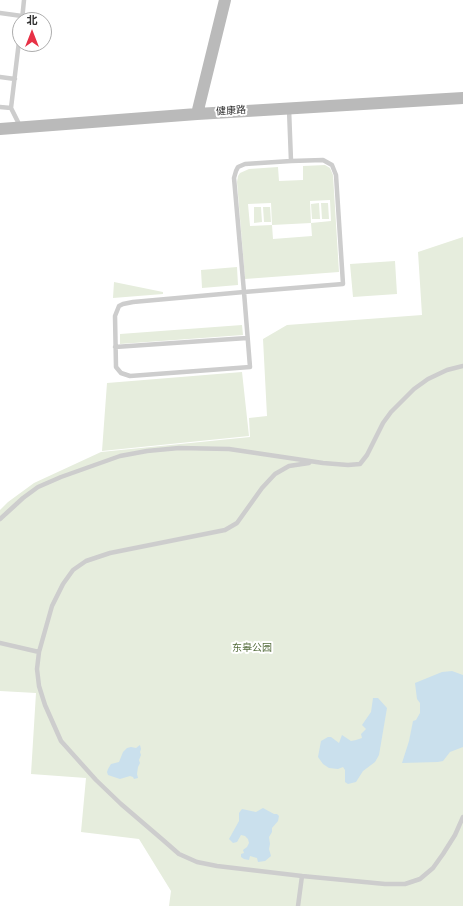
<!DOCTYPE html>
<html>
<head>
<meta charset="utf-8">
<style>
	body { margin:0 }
	#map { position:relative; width:463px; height:906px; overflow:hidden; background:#fff; font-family:"Fira Sans","Noto Sans SC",sans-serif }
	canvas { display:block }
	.north { position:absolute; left:12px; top:12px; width:40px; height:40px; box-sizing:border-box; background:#fff; border:1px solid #acacac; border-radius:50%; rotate:0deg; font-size:11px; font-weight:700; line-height:16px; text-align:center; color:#303030 }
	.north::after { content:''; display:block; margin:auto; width:14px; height:18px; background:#e73146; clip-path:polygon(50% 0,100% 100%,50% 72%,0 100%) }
</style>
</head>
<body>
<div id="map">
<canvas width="463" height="906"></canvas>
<div class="north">北</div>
</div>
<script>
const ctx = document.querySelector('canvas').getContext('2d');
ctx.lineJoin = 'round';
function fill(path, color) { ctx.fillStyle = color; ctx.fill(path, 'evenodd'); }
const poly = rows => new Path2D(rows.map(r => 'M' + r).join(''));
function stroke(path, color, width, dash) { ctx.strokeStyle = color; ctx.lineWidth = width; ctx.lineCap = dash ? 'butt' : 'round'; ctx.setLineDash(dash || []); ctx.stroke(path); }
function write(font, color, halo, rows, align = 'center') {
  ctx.font = font + ' "Fira Sans","Noto Sans SC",sans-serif'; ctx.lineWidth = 4; ctx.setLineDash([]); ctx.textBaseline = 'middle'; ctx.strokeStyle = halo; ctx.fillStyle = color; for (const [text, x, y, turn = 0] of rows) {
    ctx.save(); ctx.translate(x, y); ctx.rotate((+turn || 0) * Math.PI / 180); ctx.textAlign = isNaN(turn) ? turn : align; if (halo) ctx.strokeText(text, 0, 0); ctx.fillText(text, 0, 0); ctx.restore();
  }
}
const green = poly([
	[325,165,330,168,333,175,339,272,245,279,237,182,238,176,240,173,249,169,278,167,279,181,303,180,303,166],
	[330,200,331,221,311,223,310,201],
	[271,203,272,225,250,226,248,204],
	[311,223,312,236,273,239,272,225],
	[319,203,320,219,312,219,311,204],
	[321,203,328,203,329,219,322,219],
	[254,207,261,207,262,222,254,223],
	[263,207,270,207,271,222,264,222],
	[463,237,463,906,169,906,171,891,139,839,81,832,86,778,31,774,36,693,0,691,0,510,8,502,34,483,101,452,250,437,249,418,267,416,263,339,287,325,422,315,418,252],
	[395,261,397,294,353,297,350,264],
	[237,267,238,285,202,288,201,270],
	[114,282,163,292,163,294,113,298],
	[242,325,243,335,120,344,120,334],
	[242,372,249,436,102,451,107,383]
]);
const water = poly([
	[452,671,463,675,463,747,450,752,443,761,438,762,402,763,409,741,413,721,416,720,420,713,420,703,417,699,415,683,442,672],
	[373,698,378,698,387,708,379,755,375,762,363,771,356,782,348,784,345,782,345,770,343,767,338,769,329,768,323,764,318,757,321,741,328,737,331,737,339,743,342,735,351,741,356,740,362,738,361,734,366,729,362,725,371,712],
	[140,745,141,749,140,752,141,755,139,760,140,763,138,767,137,774,138,778,134,779,133,777,130,776,120,779,108,775,107,772,108,769,111,764,119,762,123,752,127,748,131,747,136,748],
	[263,808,274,814,277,814,279,816,278,821,272,828,272,832,269,837,270,844,269,849,271,856,265,861,258,862,257,858,250,856,249,860,244,859,241,857,241,854,244,853,243,850,247,847,249,843,248,839,245,836,241,835,237,842,233,843,229,839,239,821,239,813,242,809,256,812]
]);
const lane = poly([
	[0,13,22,16],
	[22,20,24,0],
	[0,77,15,79],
	[0,107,11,108,20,33],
	[11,108,20,126],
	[289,109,291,161,323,160,332,165,336,175,343,284,244,292,234,178,236,171,238,167,245,164,291,161],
	[244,292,250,367,130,376,121,373,116,367,115,316,119,306,123,304,133,302,244,292],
	[115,347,247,338],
	[0,519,23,498,38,487,61,477,120,456,147,451,179,448,229,449,323,463,348,465,360,464,367,455,383,423,391,412,414,389,428,379,447,370,463,366],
	[0,643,39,652,52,606,63,584,73,570,86,561,110,553,225,530,237,523,262,488,275,474,289,466,309,463],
	[39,652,37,669,39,686,45,705,61,741,96,780,121,804,163,840,179,854,197,862,217,866,302,876],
	[298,906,302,876,385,884,405,884,420,879,433,868,443,854,455,835,463,817]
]);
const secondary = poly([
	[197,114,225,0],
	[0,129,197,114,463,98]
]);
const streetNames = [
	["健康路",231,111,-4]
];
const parkNames = [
	["东皋公园",252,648]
];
fill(green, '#e6eddd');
fill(water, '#cae0ed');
stroke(lane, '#cdcdcd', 4.5);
stroke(secondary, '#bababa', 12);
write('10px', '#303030', '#fff', streetNames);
write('10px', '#546c3c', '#fff', parkNames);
</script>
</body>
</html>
